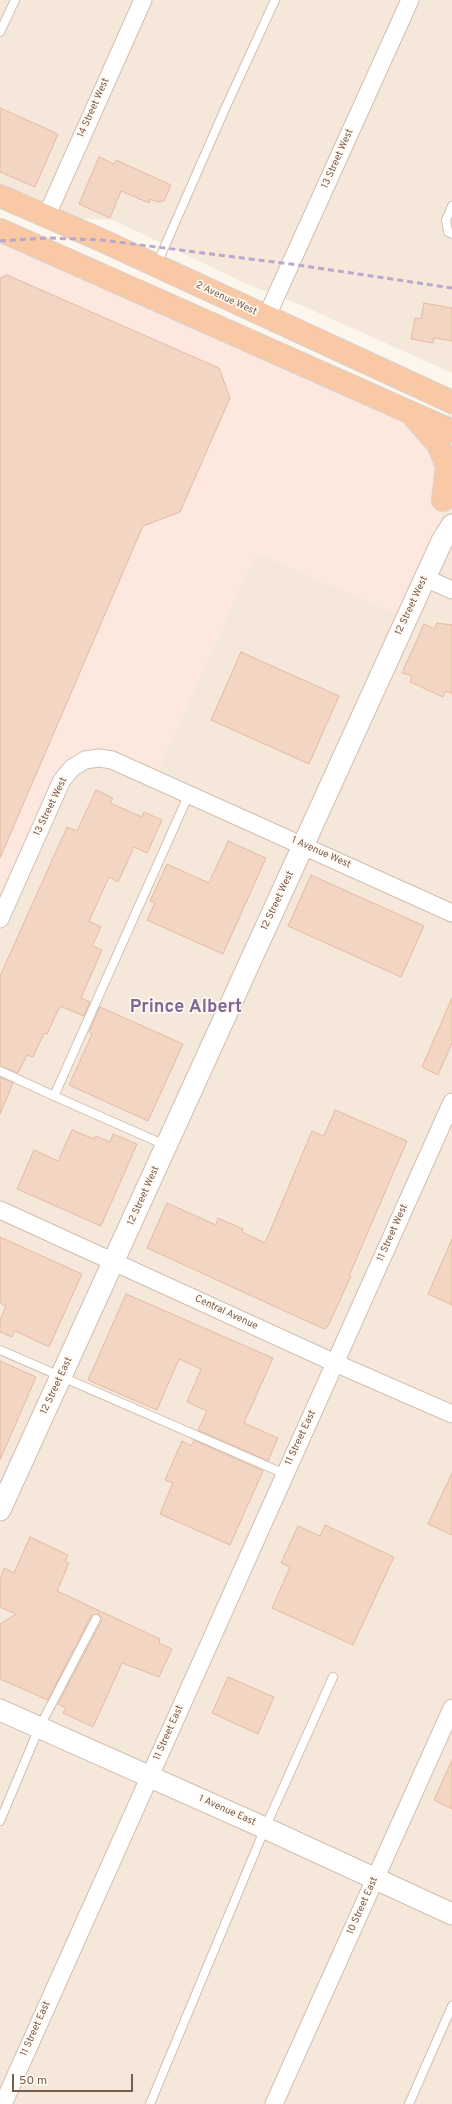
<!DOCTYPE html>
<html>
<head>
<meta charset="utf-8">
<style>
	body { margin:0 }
	#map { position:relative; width:452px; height:2104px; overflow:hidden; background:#fdf6ec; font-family:Overpass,sans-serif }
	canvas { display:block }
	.scale { position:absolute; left:12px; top:2074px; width:121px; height:18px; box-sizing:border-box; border:2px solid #7a5c4d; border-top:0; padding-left:5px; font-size:12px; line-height:14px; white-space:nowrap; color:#7a5c4d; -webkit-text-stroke:3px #fffaf3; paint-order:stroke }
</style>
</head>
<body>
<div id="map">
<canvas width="452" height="2104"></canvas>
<div class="scale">50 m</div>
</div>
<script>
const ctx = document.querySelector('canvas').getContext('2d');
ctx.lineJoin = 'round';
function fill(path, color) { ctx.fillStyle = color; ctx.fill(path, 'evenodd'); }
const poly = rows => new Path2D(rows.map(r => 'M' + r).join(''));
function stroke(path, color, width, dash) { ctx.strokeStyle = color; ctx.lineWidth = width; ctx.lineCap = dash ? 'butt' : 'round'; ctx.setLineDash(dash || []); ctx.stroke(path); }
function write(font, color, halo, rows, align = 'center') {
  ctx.font = font + ' Overpass,sans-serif'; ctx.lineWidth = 3.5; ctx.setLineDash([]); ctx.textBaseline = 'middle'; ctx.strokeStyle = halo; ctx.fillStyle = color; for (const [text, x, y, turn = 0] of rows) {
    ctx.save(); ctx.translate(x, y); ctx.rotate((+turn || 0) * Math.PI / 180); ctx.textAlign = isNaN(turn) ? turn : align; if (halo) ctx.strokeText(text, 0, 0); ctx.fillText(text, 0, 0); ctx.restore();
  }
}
const residential = poly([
	[0,0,452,0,452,373,303,306,249,285,113,220,46,217,0,196],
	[452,404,452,2104,0,2104,0,919,62,780,85,760,154,779,256,552,407,618,430,454]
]);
const commercial = poly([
	[0,241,409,412,438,444,443,500,442,541,407,618,256,552,154,779,112,760,72,768,0,919]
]);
const building = poly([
	[0,108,58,134,35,187,0,172,0,108],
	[99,157,114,164,116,160,171,185,164,201,158,202,150,199,149,203,121,191,110,218,79,204,99,157],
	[7,275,219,368,230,398,180,512,143,526,0,858,0,278,7,275],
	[424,303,452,308,452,341,434,338,433,343,411,339,415,318,421,319,424,303],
	[437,623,452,625,452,694,446,691,443,697,410,682,412,676,402,673,424,624,434,629,437,623],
	[241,652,339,696,309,764,211,720,241,652],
	[96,790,113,798,110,803,142,817,144,812,162,820,147,853,134,847,118,882,109,877,89,921,101,927,92,946,102,950,81,998,90,1002,84,1016,60,1006,47,1034,44,1033,33,1057,27,1055,18,1073,0,1066,0,976,67,827,77,831,96,790],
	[228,841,266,858,223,954,147,920,155,903,150,901,167,864,209,883,228,841],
	[311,875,424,926,401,977,288,926,311,875],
	[452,998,452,1043,438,1075,422,1067,452,998],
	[100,1007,183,1044,148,1121,69,1085,92,1034,89,1032,100,1007],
	[0,1077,13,1083,0,1114,0,1077],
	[335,1110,407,1141,349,1276,351,1276,328,1326,324,1329,147,1248,167,1203,216,1225,218,1218,243,1229,242,1232,265,1243,312,1131,324,1136,335,1110],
	[72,1130,94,1139,96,1136,110,1142,113,1134,137,1144,101,1226,17,1189,34,1150,58,1161,72,1130],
	[0,1237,82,1274,49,1347,15,1331,12,1337,0,1332,0,1320,6,1306,0,1303,0,1237],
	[452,1239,452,1305,428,1294,452,1239],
	[126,1294,273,1358,244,1423,278,1438,268,1461,198,1430,207,1411,187,1402,201,1369,179,1359,157,1410,88,1380,126,1294],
	[0,1361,36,1377,0,1460,0,1361],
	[194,1440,263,1471,230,1545,160,1514,173,1483,165,1480,182,1441,191,1446,194,1440],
	[452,1473,452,1535,428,1524,452,1473],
	[325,1525,394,1557,353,1645,272,1608,290,1567,281,1563,298,1526,320,1536,325,1525],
	[30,1537,68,1555,65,1562,69,1563,57,1591,160,1639,159,1643,172,1649,159,1677,122,1663,93,1727,63,1713,66,1708,58,1704,101,1622,101,1616,98,1614,91,1616,48,1700,0,1679,0,1624,16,1614,0,1607,0,1579,4,1568,14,1573,30,1537],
	[228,1677,274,1697,258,1734,212,1713,228,1677],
	[452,1760,452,1809,434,1800,452,1760]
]);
const service = poly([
	[0,32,15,0],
	[452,206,446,220,448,232,452,234],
	[157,264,224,111,275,0],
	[0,1071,54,1096,165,1145],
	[54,1096,189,794],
	[0,1350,285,1474],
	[0,1821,39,1728,96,1619],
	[150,2104,265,1828,333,1677],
	[409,2104,452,2006]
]);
const minor = poly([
	[46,217,143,0],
	[266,318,410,0],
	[425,578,452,590],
	[0,919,62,780,72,768,85,760,99,758,112,760,452,913],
	[0,1210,335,1363,452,1414],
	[3,2104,452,1102],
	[274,2104,452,1708]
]);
const tertiary = poly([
	[0,1510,442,541,452,525],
	[0,1710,265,1828,452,1914]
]);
const trunk = poly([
	[0,196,101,240,452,402],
	[0,230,452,431],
	[414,417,438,444,447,466,443,500]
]);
const rail = poly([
	[0,241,47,238,101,240,291,264,452,288]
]);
const streetNames = [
	["14 Street West",94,108,-66],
	["13 Street West",338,159,-66],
	["2 Avenue West",226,299,25],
	["12 Street West",412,606,-65],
	["13 Street West",51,807,-64],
	["1 Avenue West",321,853,24],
	["12 Street West",278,901,-65],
	["12 Street West",144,1196,-66],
	["11 Street West",393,1233,-66],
	["Central Avenue",226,1313,25],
	["12 Street East",57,1386,-65],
	["11 Street East",301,1438,-65],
	["11 Street East",169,1733,-66],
	["1 Avenue East",227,1811,24],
	["10 Street East",363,1906,-66],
	["11 Street East",36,2029,-66]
];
const townNames = [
	["Prince Albert",186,1008]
];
fill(residential, '#f5e8da');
fill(commercial, '#fde8e0');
fill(building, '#f3d5c3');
stroke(building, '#e6bba3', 1);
stroke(service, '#d1beb0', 10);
stroke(minor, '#d1beb0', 19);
stroke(tertiary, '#d1beb0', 23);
stroke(trunk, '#dad1cd', 24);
stroke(service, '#fff', 8);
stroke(minor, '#fff', 17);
stroke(tertiary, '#fff', 21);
stroke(trunk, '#f9c8a4', 22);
stroke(rail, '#b9a8c9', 3, [6, 4]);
write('10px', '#7a5c4d', '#fffaf3', streetNames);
write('bold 18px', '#846695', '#fffaf3', townNames);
</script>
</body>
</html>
